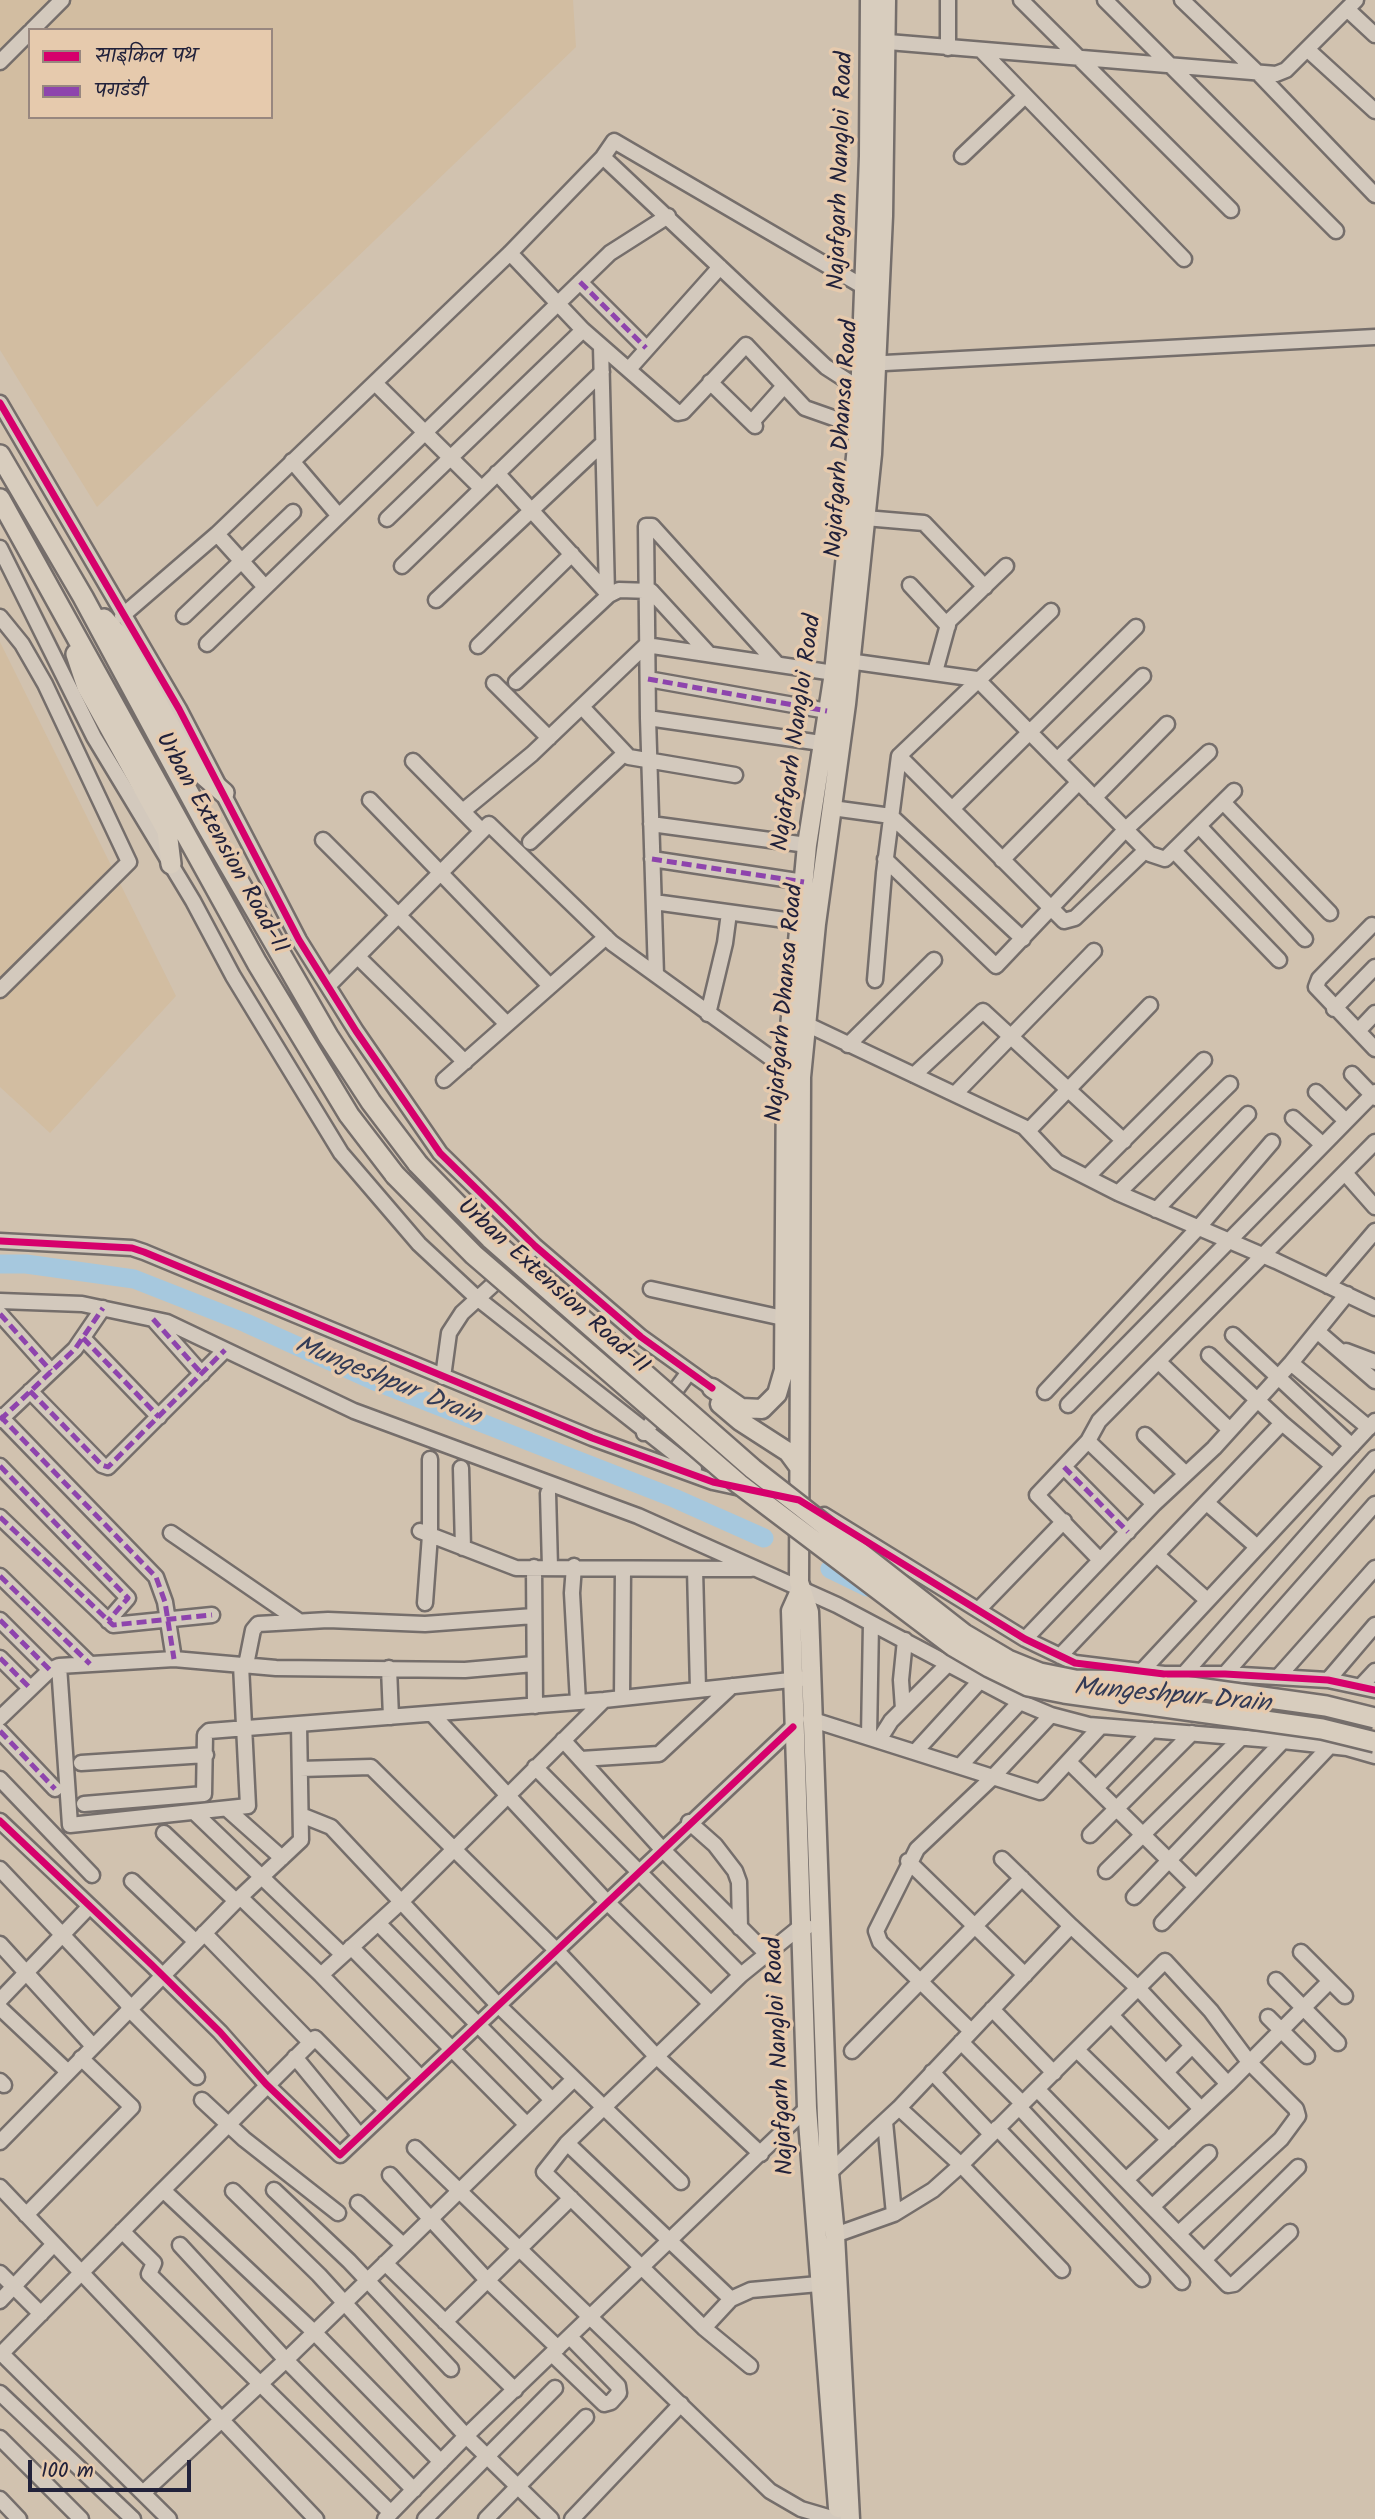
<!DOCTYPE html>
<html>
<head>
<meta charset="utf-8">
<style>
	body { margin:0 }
	#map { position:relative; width:1375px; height:2519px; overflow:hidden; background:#d1c2af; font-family:Kalam,"Playpen Sans Deva",sans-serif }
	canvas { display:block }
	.legend { position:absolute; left:28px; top:28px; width:245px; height:91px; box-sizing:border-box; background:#e6caad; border:2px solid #98877f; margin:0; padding:9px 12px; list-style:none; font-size:21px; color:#22223b }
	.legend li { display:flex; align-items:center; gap:14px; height:35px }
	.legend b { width:35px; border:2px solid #98877f }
	.scale { position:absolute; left:28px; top:2460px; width:163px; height:32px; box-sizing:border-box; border:4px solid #22223b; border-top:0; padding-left:9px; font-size:21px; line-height:24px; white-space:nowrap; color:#22223b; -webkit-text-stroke:5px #e6caad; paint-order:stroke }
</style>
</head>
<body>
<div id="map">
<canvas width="1375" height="2519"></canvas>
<ul class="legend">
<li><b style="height:9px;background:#d6006c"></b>साइकिल पथ</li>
<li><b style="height:9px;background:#8e44ad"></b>पगडंडी</li>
</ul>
<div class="scale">100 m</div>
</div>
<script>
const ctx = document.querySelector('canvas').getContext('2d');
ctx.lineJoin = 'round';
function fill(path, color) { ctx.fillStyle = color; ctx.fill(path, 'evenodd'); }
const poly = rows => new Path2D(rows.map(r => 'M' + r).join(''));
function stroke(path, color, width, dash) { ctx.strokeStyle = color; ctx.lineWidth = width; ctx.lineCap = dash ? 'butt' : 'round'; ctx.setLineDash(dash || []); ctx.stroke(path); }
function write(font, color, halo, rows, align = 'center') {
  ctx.font = font + ' Kalam,sans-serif'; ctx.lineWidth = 7; ctx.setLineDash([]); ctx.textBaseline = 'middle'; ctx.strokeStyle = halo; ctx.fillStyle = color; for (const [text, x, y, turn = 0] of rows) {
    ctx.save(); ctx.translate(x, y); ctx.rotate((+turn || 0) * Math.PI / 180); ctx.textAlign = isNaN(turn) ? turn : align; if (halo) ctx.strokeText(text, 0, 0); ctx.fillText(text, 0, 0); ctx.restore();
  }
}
const built = poly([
	[0,0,573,0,576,47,97,507,0,350],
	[30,30,271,30,271,117,30,117],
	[0,642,176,996,50,1133,0,1087]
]);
const river = poly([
	[0,1264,26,1264,134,1279,246,1323,377,1382,674,1498,764,1538],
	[830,1569,867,1587],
	[1167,1700,1263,1705]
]);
const minor = poly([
	[1021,0,1231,210],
	[1105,0,1336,231],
	[1182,0,1258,73,1375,195],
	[1347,9,1375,35],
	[32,30,62,0],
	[876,41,1276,74,1286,70,1356,0],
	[948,48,948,0],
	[1307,49,1375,111],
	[981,50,1184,259],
	[0,62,30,32],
	[962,156,1025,96],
	[603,157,614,141,864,287],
	[510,253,583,330,678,413,683,412,746,345,805,408,859,427],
	[580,282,646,348],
	[601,346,607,593],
	[866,364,1375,337],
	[629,369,720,267],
	[710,382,755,426],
	[375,383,481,488],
	[0,403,179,709,299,940,356,1031,440,1153,535,1246,641,1337,712,1388],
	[752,422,784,386],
	[292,461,339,516],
	[497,473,609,595],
	[865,518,924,523,985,587],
	[387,519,583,330],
	[217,534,265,587],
	[0,548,94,737,193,901,233,976,341,1153,419,1244,477,1298,694,1469],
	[402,566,602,372],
	[910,585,948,626],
	[436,600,603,443],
	[122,616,217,534,510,253,603,157,826,367,860,389,868,389],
	[184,616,293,512],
	[0,617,22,644,45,684,129,862,0,990],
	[207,644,610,253,668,216],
	[478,646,572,554],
	[841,660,977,679,1150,854,1165,859,1234,791],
	[935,672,949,621,1006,566],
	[648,679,827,711],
	[516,682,609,595,619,590,651,591,708,653],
	[494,683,549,738],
	[582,707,629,757,735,775],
	[648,718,821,743],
	[899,756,1064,921,1075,918,1146,850],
	[1057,760,1143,676],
	[413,761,481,830],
	[1094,798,1167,724],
	[370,800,550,986],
	[1223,802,1330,913],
	[832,808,891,816,1023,939],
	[952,809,1136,627],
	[463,811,532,754,646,645,834,673],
	[651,824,807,845],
	[1199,826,1305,939],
	[323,840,507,1024],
	[530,842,624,754],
	[1174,851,1279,960],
	[652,859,804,882],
	[885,859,996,966,1126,829,1209,752],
	[1002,860,1079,782],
	[654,902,800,922],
	[1372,925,1319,979,1316,987,1375,1049],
	[358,957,465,1062],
	[656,975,648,718,646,526,652,526,777,664],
	[875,980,884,873,899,756,1051,611],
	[328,986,489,824,612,943,793,1074],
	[1334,1009,1375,967],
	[708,1014,725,943,729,913],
	[797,1022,806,1024,1024,1127,1057,1162,1118,1193,1276,1261,1375,1308],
	[1358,1031,1375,1013],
	[848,1045,934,960],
	[1352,1074,1375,1098],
	[914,1075,983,1011,1124,1141],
	[444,1080,606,937],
	[1316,1092,1346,1121],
	[955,1094,1094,951],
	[1293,1118,1323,1145],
	[1029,1130,1150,1005],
	[1345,1173,1375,1207],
	[1087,1177,1204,1060],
	[1118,1193,1230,1084],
	[1156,1210,1248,1114],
	[0,1241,132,1248,144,1252,592,1438,713,1482,787,1498],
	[1328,1286,1375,1231],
	[651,1289,783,1318],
	[0,1301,82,1304,167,1322,354,1411,638,1516,837,1605,1020,1702,1051,1715,1089,1725,1283,1741,1347,1748,1375,1756],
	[0,1314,51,1371],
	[154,1320,202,1374],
	[1317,1331,1375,1381],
	[1233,1335,1352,1446],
	[83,1338,159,1417],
	[1346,1351,1375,1362],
	[1159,1362,1230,1430],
	[1291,1363,1369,1428],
	[443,1377,449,1333,462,1313,535,1246],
	[30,1391,102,1465,108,1467,225,1350],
	[1045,1392,1199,1227,1272,1142],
	[1068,1405,1375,1092],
	[0,1416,156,1577,165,1602,174,1659],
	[0,1420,75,1349,103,1308],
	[1282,1423,1333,1466],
	[644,1433,689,1372],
	[1145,1435,1186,1474],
	[1088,1441,1154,1504],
	[0,1466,128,1598,108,1621],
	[1064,1467,1128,1532],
	[461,1468,463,1548],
	[548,1493,550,1567],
	[1207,1503,1256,1546],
	[824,1515,1025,1639,1075,1663,1164,1674,1225,1674,1328,1680,1375,1690],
	[0,1517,113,1625,212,1615],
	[420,1531,516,1568,751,1569],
	[171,1533,299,1621],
	[1158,1556,1207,1600],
	[1100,1560,1037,1495,1088,1441,1099,1421,1375,1142],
	[574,1566,572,1593,578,1702],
	[534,1567,535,1706],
	[695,1569,698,1689],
	[0,1576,90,1664],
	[425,1603,430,1535,430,1459],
	[978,1610,1064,1521],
	[0,1620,50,1670],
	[1025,1639,1154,1504,1214,1448,1291,1363,1347,1294],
	[1060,1656,1282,1423,1209,1355],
	[0,1658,30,1688],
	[246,1665,253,1630,258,1624,328,1620,425,1624,534,1616],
	[59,1666,70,1825,248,1806,241,1665],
	[389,1668,391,1717],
	[1141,1672,1375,1421],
	[1184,1674,1375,1458],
	[1225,1674,1375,1504],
	[1278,1677,1375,1568],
	[1328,1680,1375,1625],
	[1361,1686,1375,1671],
	[622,1698,623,1569],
	[903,1709,901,1680,905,1640],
	[432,1714,606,1901,711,2004],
	[0,1718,50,1670,59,1666,174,1659,276,1668,465,1670,534,1664],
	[810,1719,1040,1792,1101,1726],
	[0,1731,55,1789],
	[869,1737,871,1623],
	[563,1740,661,1848,766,1953],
	[879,1740,891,1721,948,1664],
	[916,1751,980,1681],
	[581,1759,659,1754,732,1686],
	[1069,1762,1196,1887],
	[81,1763,206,1755],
	[960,1766,1020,1702],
	[535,1767,741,1975],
	[300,1769,371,1767,555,1949,656,2056,761,2154],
	[0,1779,92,1875],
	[1096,1788,1152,1730],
	[84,1804,204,1794,205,1735,209,1731,604,1700,809,1678],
	[227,1809,282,1858],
	[194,1812,343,1955],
	[301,1815,331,1827,497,2004,681,2182],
	[0,1821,152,1965,220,2032,266,2084,340,2155,793,1727],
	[689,1822,715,1845,735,1871,739,1882,740,1928],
	[164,1833,236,1901],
	[1090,1835,1192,1733],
	[1002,1859,1071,1926],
	[908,1861,1025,1975],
	[0,1869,126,2002,133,2013,197,2077],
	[1106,1871,1241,1738],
	[132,1881,196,1942],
	[240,1897,321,1975,401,1902,604,1700],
	[1134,1897,1283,1741],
	[378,1923,552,2100],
	[1162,1923,1330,1746],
	[204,1933,310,2042],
	[0,1944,93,2046],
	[351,1947,527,2125],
	[1301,1952,1345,1996],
	[321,1975,420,2077],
	[1276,1980,1338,2043],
	[0,2000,89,1907],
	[0,2008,68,2072],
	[992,2009,1054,2073],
	[1112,2016,1201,2109],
	[1268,2017,1307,2056],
	[971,2031,880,1942,876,1931,917,1849,992,1778,1051,1715],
	[961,2042,1022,2103],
	[1077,2050,1169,2140],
	[852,2051,1022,1878],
	[295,2057,360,2136],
	[932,2072,991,2134],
	[1166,2072,1192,2046],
	[0,2081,4,2085],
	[1037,2089,1228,2285,1234,2284,1290,2232],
	[202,2100,244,2139,338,2213],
	[1019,2107,1182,2282],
	[899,2108,961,2165,1062,2270],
	[885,2122,894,2214],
	[997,2128,1142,2279],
	[0,2142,236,1901,301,1840,299,1725],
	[567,2143,731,2299,751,2290,830,2283],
	[415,2148,770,2491,801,2509,835,2519],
	[829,2173,899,2108,1071,1926,1139,1989,1228,2084],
	[390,2175,487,2280,558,2348],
	[1126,2180,1228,2084,1330,1981],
	[0,2187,316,2519],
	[163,2190,315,2038,386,2110],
	[274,2190,349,2261,451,2369],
	[233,2191,319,2275,466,2436,385,2519],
	[358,2203,403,2245],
	[1152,2207,1209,2153],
	[26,2215,132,2107,81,2058],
	[122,2231,154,2263,149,2274,391,2513],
	[835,2235,894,2214,933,2190,961,2165,1165,1961,1211,2011,1249,2062,1296,2109,1298,2116,1281,2139,1178,2234],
	[180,2245,286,2360,414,2490],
	[1204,2260,1298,2167],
	[385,2263,515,2390],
	[0,2273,41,2314],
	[0,2301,53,2245],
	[445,2322,571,2198],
	[704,2328,731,2299],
	[0,2352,169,2519],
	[552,2354,604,2404,611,2402,619,2393,618,2386,570,2337],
	[0,2355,163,2190,314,2332,441,2462],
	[750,2366,704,2328,544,2172,567,2143,741,1975,800,1927,807,1927],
	[0,2393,133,2519],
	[0,2438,81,2519],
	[143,2493,286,2360,573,2080],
	[0,2499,19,2519],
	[425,2519,555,2388],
	[486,2519,586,2417],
	[551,2519,466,2436,807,2108],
	[572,2519,681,2404]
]);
const major = poly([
	[712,1388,741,1408,762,1409,777,1394,784,1370,786,1070,807,845,834,673,859,427,869,156,870,0],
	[720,1404,740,1421,788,1452,799,1467],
	[800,1591,791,1611,807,2108,838,2508],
	[850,2519,835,2235,829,2173,809,1612,799,1582,801,1077,816,924,846,704,872,454,883,216,886,0]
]);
const highway = poly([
	[0,455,83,597,205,823,328,1036,371,1102,418,1164],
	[0,499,257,963,349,1115,395,1175],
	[104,619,121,638,192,765,224,793],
	[76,654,87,687,167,831,171,864]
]);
const highwayBridge = poly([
	[418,1164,490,1238,753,1469,964,1634,1008,1660,1040,1673,1075,1680,1148,1681,1326,1706,1375,1718],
	[395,1175,474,1255,739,1484,953,1646,989,1667,1028,1686,1064,1693,1322,1729,1375,1742]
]);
const quiet = poly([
	[580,282,646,348],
	[648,679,827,711],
	[652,859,804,882],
	[0,1314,51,1371],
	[153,1319,202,1374],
	[83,1338,159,1417],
	[30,1391,102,1465,108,1467,225,1350],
	[0,1416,156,1577,165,1602,174,1659],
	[0,1420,75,1349,103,1308],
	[0,1466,128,1598,108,1621],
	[1064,1467,1128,1532],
	[0,1517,113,1625,212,1615],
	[0,1576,90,1664],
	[0,1620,50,1670],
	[0,1658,30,1688],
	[0,1731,55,1789]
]);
const cycleway = poly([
	[0,403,179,709,299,940,356,1031,440,1153,535,1246,641,1337,712,1388],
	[0,1241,132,1248,144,1252,592,1438,713,1482,799,1500,1025,1639,1075,1663,1164,1674,1225,1674,1328,1680,1375,1690],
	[0,1821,152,1965,220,2032,266,2084,340,2155,793,1727]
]);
const streetNames = [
	["Najafgarh Nangloi Road",843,171,-88],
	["Najafgarh Dhansa Road",844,439,-86],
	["Najafgarh Nangloi Road",799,733,-82],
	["Urban Extension Road-II",220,844,61],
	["Najafgarh Dhansa Road",787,1003,-85],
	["Urban Extension Road-II",552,1288,42],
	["Najafgarh Nangloi Road",782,2056,-93]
];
const waterNames = [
	["Mungeshpur Drain",387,1383,22],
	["Mungeshpur Drain",1172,1698,5]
];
fill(built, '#d2bda1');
stroke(river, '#a6c8de', 19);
stroke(minor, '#756e6b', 19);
stroke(major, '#756e6b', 23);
stroke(highway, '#756e6b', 24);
stroke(minor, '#d3c9bd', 14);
stroke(major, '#d8cdbe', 18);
stroke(highway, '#d8cdbe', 19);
stroke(highwayBridge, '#756e6b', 24, []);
stroke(highwayBridge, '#d8cdbe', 19);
stroke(quiet, '#8e44ad', 5, [10, 5]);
stroke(cycleway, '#d6006c', 7);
write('24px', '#22223b', '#e6caad', streetNames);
write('italic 26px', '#333b56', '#e6caad', waterNames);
</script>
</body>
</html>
